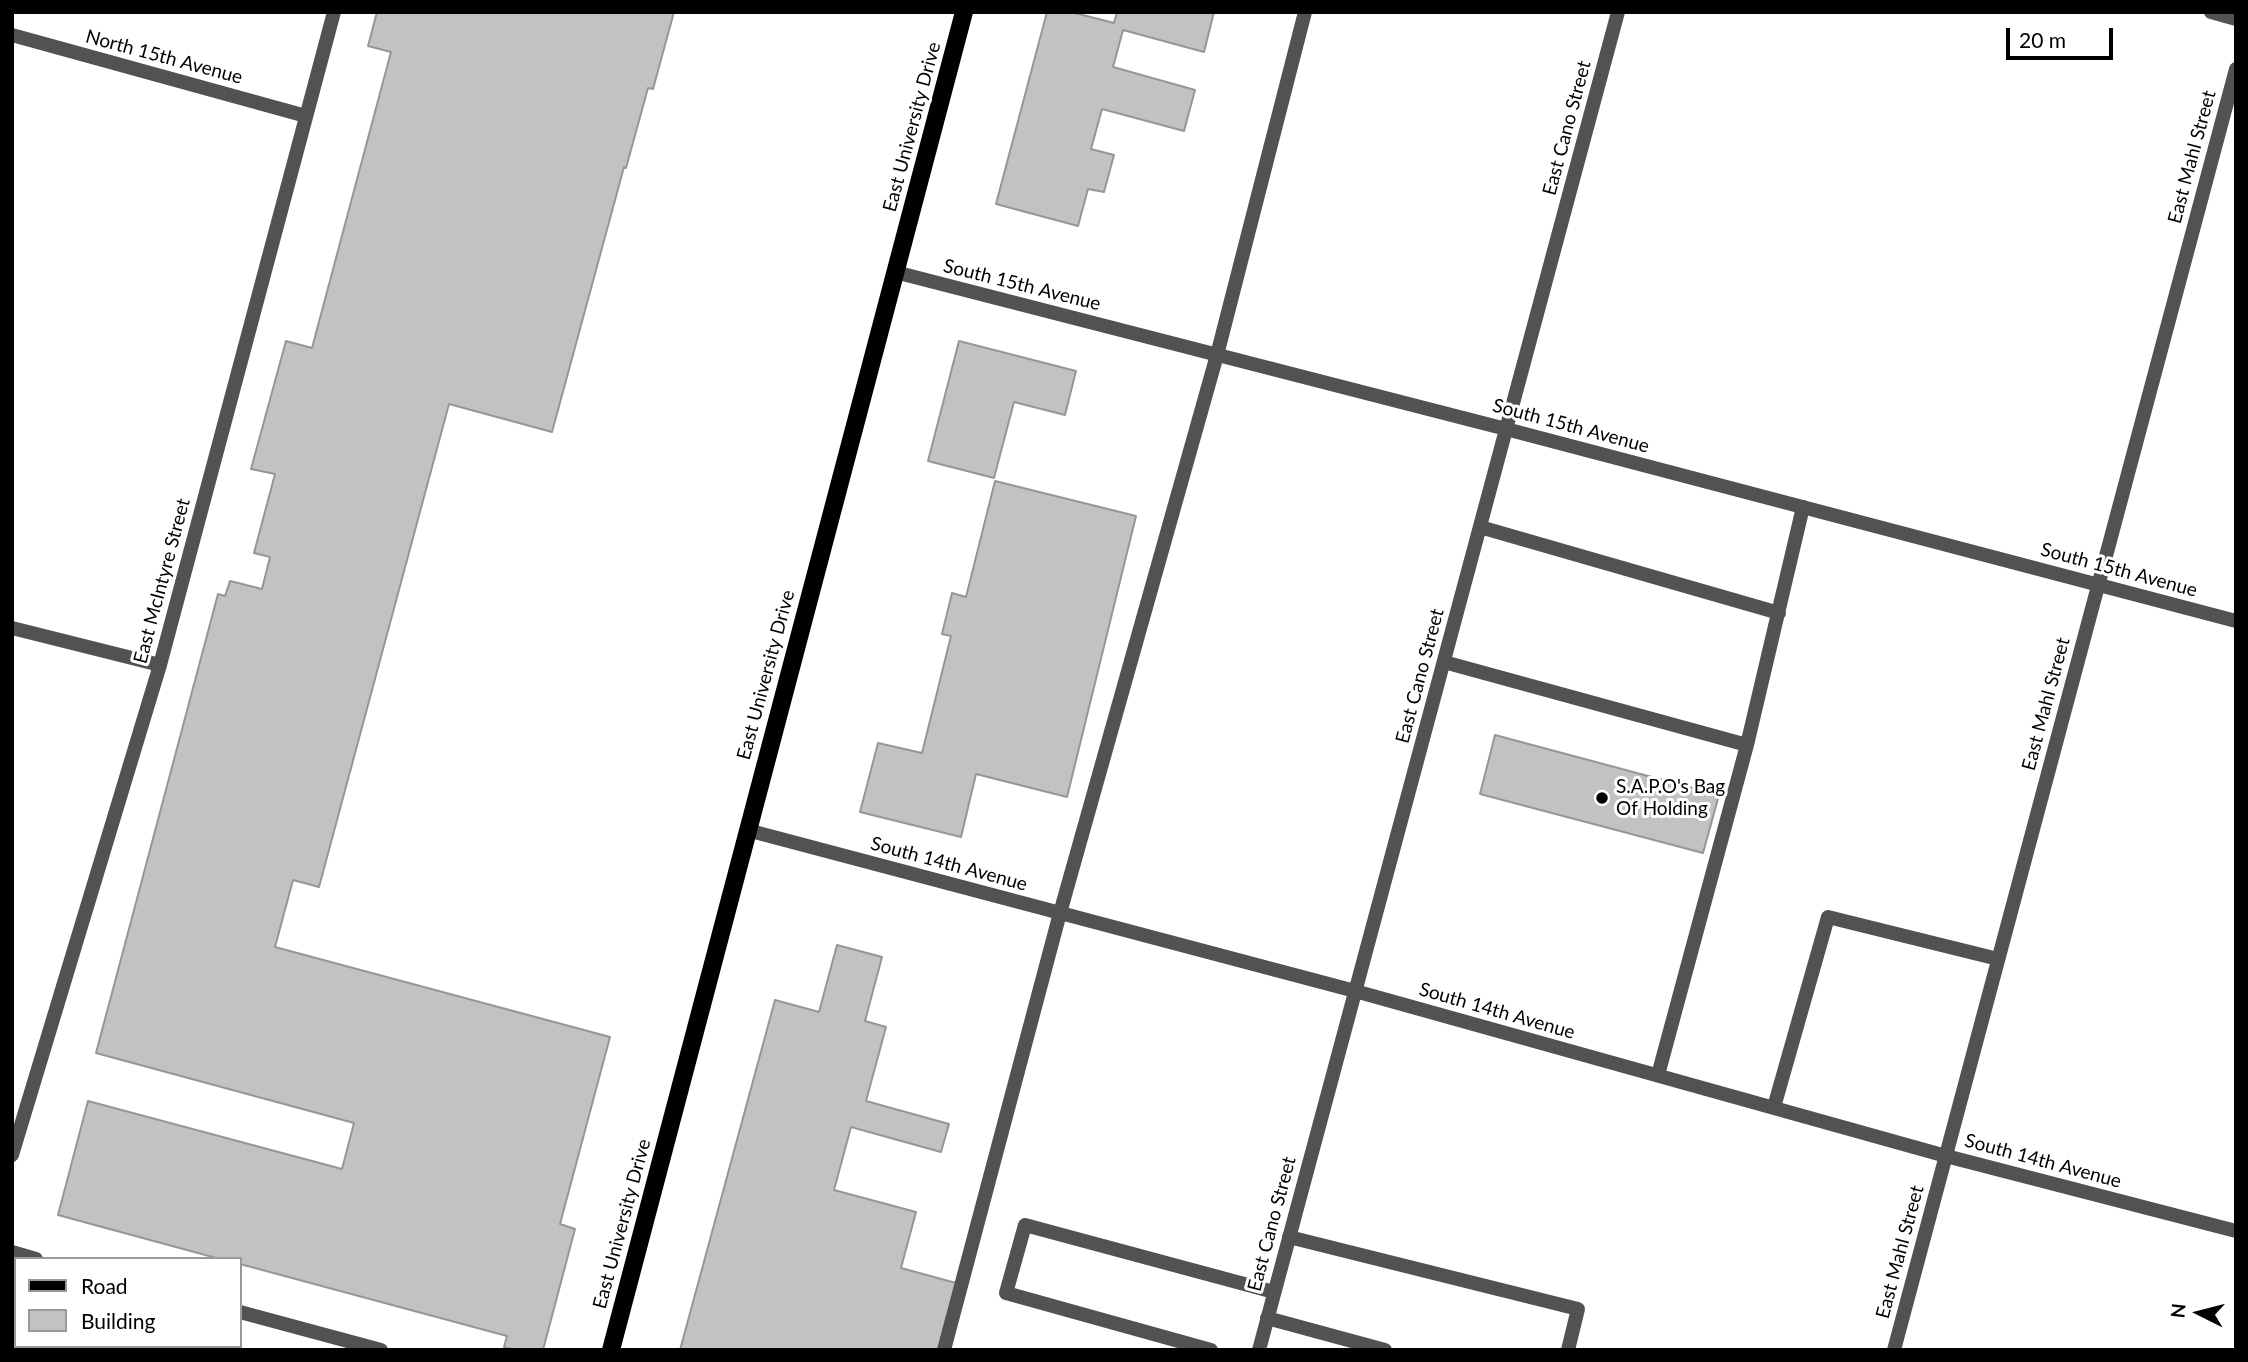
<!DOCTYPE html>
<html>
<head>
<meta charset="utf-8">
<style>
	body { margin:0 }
	#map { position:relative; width:2248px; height:1362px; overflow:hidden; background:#fff; font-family:Lato,sans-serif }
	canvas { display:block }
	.frame { position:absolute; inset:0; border:14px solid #000; pointer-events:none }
	.legend { position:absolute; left:14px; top:1257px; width:228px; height:91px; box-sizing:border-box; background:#fff; border:2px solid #999; margin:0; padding:9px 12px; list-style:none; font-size:21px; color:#000 }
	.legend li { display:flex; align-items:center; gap:14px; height:35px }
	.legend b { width:35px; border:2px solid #999 }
	.north { position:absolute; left:2164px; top:1278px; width:70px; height:70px; -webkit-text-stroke:5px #fff; paint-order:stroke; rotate:276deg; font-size:19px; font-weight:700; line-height:28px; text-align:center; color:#000 }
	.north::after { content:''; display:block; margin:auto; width:24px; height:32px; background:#000; clip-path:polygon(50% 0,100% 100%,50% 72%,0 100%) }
	.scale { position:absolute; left:2006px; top:28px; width:107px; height:32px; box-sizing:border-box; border:4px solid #000; border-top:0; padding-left:9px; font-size:21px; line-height:24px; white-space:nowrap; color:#000; -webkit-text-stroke:5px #fff; paint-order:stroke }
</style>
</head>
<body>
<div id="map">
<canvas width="2248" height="1362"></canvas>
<div class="frame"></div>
<ul class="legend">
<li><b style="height:9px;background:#000"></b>Road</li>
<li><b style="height:19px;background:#c2c2c2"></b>Building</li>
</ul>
<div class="north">N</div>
<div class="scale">20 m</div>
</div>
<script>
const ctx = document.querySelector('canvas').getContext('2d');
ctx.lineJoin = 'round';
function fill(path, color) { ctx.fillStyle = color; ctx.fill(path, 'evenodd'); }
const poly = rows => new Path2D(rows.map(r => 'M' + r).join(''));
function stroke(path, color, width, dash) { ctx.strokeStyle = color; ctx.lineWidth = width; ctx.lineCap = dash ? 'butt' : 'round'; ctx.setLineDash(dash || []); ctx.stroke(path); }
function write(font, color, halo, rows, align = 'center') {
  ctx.font = font + ' Lato,sans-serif'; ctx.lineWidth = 6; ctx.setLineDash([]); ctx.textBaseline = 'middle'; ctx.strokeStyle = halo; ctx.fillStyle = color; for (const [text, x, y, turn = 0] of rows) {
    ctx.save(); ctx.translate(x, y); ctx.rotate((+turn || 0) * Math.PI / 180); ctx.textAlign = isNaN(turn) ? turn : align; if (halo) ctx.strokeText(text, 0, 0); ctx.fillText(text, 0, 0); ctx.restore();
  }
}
const building = poly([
	[377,12,674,12,653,89,648,88,626,168,624,167,552,432,449,404,319,887,293,880,275,947,610,1037,560,1224,575,1229,543,1350,514,1350,504,1347,507,1336,240,1264,240,1259,220,1259,58,1215,88,1101,342,1169,354,1123,96,1053,218,594,225,596,230,581,262,589,270,557,254,553,275,474,251,469,286,341,312,348,391,52,368,46,377,12],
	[1047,12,1071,12,1114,23,1117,12,1214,12,1204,52,1123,30,1113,67,1195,90,1184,131,1102,109,1091,149,1114,155,1104,192,1088,189,1078,226,996,204,1047,12],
	[959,341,1076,371,1065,415,1014,402,994,478,928,461,959,341],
	[995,481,1136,516,1067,797,976,774,961,837,860,812,878,743,922,753,951,636,942,634,952,593,966,597,995,481],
	[1495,735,1719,795,1703,853,1480,794,1495,735],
	[837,945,882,957,865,1021,886,1027,866,1101,949,1124,941,1152,851,1127,834,1190,916,1212,901,1268,956,1283,938,1350,680,1350,775,1000,819,1012,837,945]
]);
const service = poly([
	[1480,527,1779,613],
	[1444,662,1747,745,1803,507],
	[1658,1075,1747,745],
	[1774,1107,1828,917,1998,959],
	[1289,1237,1578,1309,1568,1350],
	[1267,1318,1385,1350],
	[944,1350,1060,913,1217,355,1305,12],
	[1211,1350,1006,1293,1025,1225,1274,1292]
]);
const minor = poly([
	[2211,12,2236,19],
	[12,35,306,116],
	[895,272,1506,429,2236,621],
	[12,628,160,665],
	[747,830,1355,991,1946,1156,2236,1231],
	[12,1155,160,665,334,12],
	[12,1252,36,1259],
	[240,1312,381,1350],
	[1259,1350,1618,12],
	[1894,1350,2236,69]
]);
const primary = poly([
	[611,1350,964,12]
]);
const markers = [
	[1602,798,7,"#000"]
];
const streetNames = [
	["North 15th Avenue",164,57,15],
	["East University Drive",912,127,-75],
	["East Cano Street",1567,128,-75],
	["East Mahl Street",2192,157,-75],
	["South 15th Avenue",1022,285,14],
	["South 15th Avenue",1571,426,15],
	["South 15th Avenue",2119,570,15],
	["East McIntyre Street",162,581,-75],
	["East University Drive",766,675,-75],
	["East Cano Street",1420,676,-75],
	["East Mahl Street",2046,704,-75],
	["South 14th Avenue",949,864,15],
	["South 14th Avenue",1497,1011,16],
	["South 14th Avenue",2043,1161,15],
	["East University Drive",622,1224,-75],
	["East Cano Street",1272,1224,-75],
	["East Mahl Street",1900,1252,-75]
];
const poiNames = [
	["S.A.P.O's Bag",1616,787],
	["Of Holding",1616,809]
];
fill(building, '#c2c2c2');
stroke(building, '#969696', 2);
stroke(service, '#525252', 14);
stroke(minor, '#525252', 14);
stroke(primary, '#000', 18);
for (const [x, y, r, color] of markers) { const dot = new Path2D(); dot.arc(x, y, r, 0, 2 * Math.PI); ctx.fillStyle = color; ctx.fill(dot); stroke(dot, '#fff', 2.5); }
write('19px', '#000', '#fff', streetNames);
write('19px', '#000', '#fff', poiNames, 'left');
</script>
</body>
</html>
